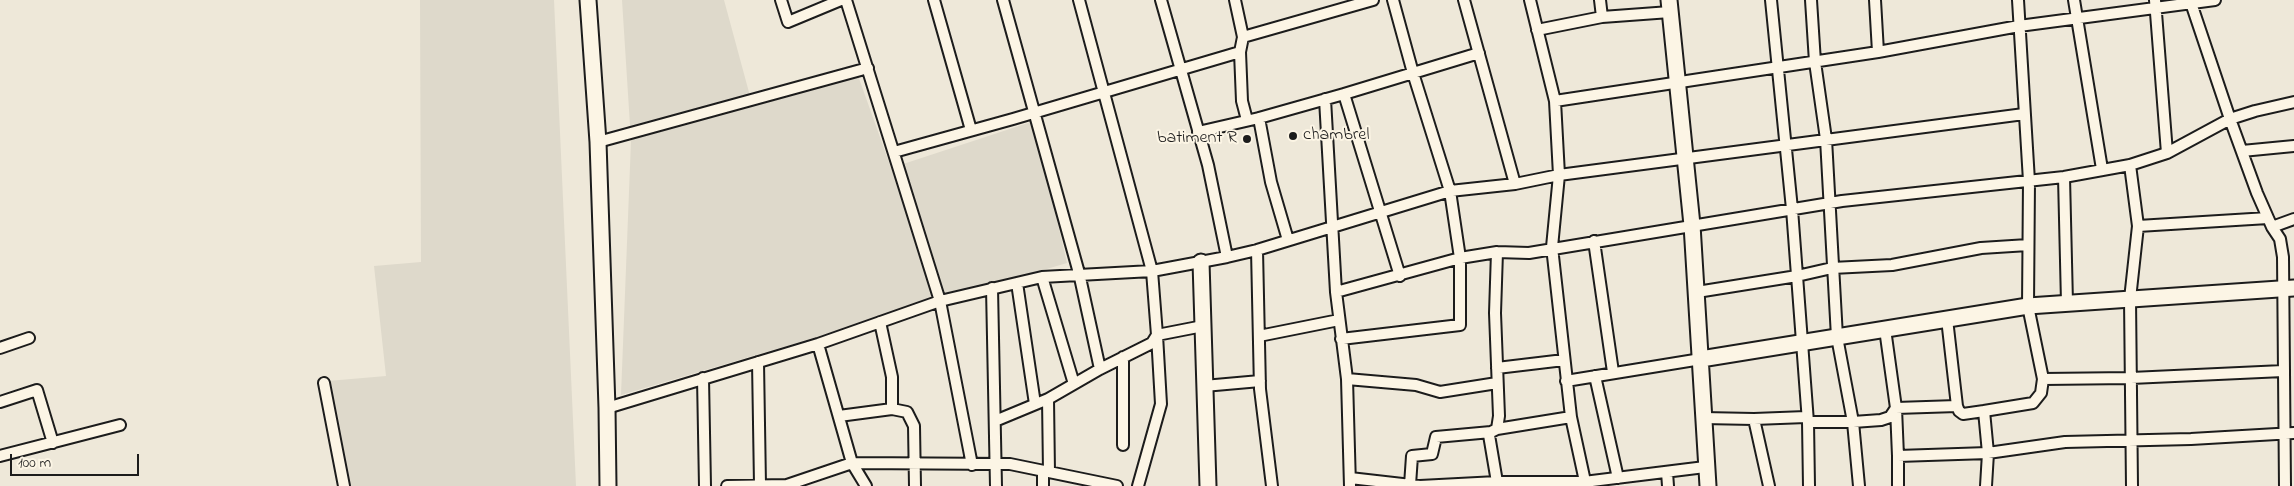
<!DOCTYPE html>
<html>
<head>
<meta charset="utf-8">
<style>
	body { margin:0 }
	#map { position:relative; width:2294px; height:486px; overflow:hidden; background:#eee8d9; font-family:"Indie Flower",sans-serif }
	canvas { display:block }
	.scale { position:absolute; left:10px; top:454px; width:129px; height:22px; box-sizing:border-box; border:2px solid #1c1c1c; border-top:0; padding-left:6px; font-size:15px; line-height:18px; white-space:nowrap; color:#1c1c1c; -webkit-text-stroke:4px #fcf5e5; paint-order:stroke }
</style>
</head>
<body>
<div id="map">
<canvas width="2294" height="486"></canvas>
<div class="scale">100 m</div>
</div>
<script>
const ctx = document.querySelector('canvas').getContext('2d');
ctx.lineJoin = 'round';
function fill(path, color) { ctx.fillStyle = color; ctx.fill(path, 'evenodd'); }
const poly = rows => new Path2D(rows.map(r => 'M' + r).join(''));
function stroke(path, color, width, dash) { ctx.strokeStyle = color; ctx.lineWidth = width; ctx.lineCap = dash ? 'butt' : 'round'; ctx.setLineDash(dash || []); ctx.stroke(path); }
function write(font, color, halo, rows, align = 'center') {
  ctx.font = font + ' "Indie Flower",sans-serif'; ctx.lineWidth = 4; ctx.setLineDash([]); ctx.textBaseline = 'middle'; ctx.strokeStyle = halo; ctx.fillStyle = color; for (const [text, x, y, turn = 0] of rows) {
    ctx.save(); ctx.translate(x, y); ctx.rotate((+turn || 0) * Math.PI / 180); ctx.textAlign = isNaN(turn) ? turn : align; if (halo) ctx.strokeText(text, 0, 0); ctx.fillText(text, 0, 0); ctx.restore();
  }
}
const built = poly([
	[420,0,554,0,576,486,343,486,328,381,386,376,374,266,421,262],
	[622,0,724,0,750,96,856,70,891,168,1034,121,1067,263,621,395,631,141]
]);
const street = poly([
	[781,0,788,22,841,0],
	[846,0,940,301,972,465],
	[934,0,971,130],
	[1003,0,1079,273,1100,369],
	[1161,0,1208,165,1227,257],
	[1235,0,1243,37,1240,52,1242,101,1247,120],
	[1464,0,1515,184],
	[1530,0,1555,101,1559,175,1552,247,1571,417,1586,486],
	[1600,0,1602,17],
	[1771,0,1792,209,1808,422,1809,486],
	[1811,0,1815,62,1826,139,1837,337,1853,422,1859,486],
	[1875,0,1878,52],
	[2074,0,2102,169],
	[2155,0,2167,153],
	[2190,0,2230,119,2257,193,2272,227,2280,239,2283,257,2285,486],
	[1537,30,1602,17,1670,12],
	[1243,37,1373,0],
	[1325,99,1336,292,1347,379,1350,486],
	[1555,101,1878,52,2019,26,2215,0],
	[1259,118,1271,182,1288,240],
	[1198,132,1259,118,1344,94],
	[598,142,868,68],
	[2242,151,2294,146],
	[894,152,1013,119,1240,52],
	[2130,165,2138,226,2130,299,2132,486],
	[2064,177,2067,303],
	[2138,226,2268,218],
	[2272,227,2294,219],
	[1594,241,1613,372],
	[1257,250,1260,389,1272,486],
	[1400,276,1344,94,1479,53],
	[1042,277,1074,384],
	[1017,283,1035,404],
	[992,288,996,486],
	[1336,292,1460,258,1497,252,1529,253,1842,201,2064,177,2130,165,2167,153,2230,119,2255,111,2294,102],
	[1697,292,1797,276,1832,268,1892,265,1981,248,2028,245],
	[880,322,892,377,892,409],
	[1885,329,1896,408,1898,456,1988,453,2065,442,2191,439,2294,433],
	[1259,336,1339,320],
	[1341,339,1460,325,1460,258,1450,191,1413,73,1393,0],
	[818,344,852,463,866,486],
	[0,348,29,338],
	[1123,357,1123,445],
	[758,362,760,485],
	[1497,368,1564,360],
	[1595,376,1618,478],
	[703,378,705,486],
	[1347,379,1416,385,1440,392,1497,383],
	[2043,379,2131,378,2283,371],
	[1566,381,1701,359],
	[324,383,344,486],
	[1204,386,1260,381],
	[1048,399,1049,472],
	[0,402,37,390,53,443],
	[1957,406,1959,411,1963,414,1984,411],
	[607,408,818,344,940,301,1042,277,1152,271,1227,257,1257,250,1450,191,1515,184,1559,175,2024,114],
	[839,416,892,409,907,412,914,426,915,486],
	[1703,418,1754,419,1806,417],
	[1754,419,1769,486],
	[995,421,1048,399,1100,369,1152,343,1157,335,1152,271,1079,0],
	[1808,422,1853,422,1881,420,1890,417,1896,408,1957,406,1947,319],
	[1497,429,1571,417],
	[0,456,120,425],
	[1898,456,1898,486],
	[1667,472,1668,486],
	[1350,478,1420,486,1497,482,1489,435,1491,432,1497,429,1499,416,1495,313,1497,252],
	[1497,482,1584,482,1705,467],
	[1410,485,1412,456,1432,454,1436,437,1491,432],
	[727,486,787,485,852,463,1010,464,1117,486],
	[1043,486,1043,471],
	[1138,486,1161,404,1157,335,1203,326],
	[1986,486,1988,453,1984,411,2033,403,2041,393,2043,379,2028,306,2029,181,2018,0]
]);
const secondary = poly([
	[588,0,598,142,607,408,608,486],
	[1669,0,1692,225,1708,486],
	[1201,262,1208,486],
	[1701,359,2028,306,2294,288]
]);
const markers = [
	[1293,136,5,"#1c1c1c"],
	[1247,139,5,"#1c1c1c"]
];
const poiNames = [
	["chambrel",1303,136],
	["batiment R",1237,139,"right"]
];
fill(built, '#ded9cb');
stroke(street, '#1c1c1c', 14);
stroke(secondary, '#1c1c1c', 19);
stroke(street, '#fcf5e5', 10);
stroke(secondary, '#fcf5e5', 15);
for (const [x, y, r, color] of markers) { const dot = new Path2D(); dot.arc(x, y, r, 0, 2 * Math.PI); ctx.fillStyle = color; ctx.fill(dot); stroke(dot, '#fcf5e5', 2); }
write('18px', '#1c1c1c', '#fcf5e5', poiNames, 'left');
</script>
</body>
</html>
